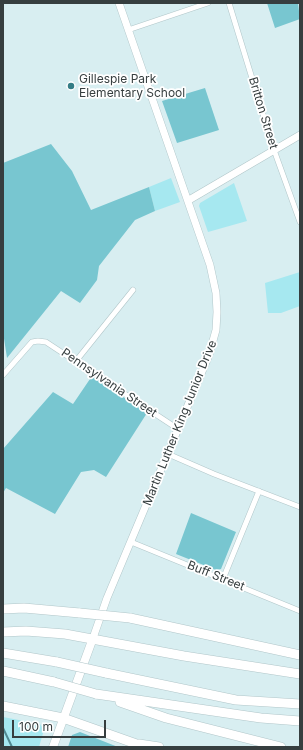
<!DOCTYPE html>
<html>
<head>
<meta charset="utf-8">
<style>
	body { margin:0 }
	#map { position:relative; width:303px; height:750px; overflow:hidden; background:#d8eef1; font-family:Inter,sans-serif }
	canvas { display:block }
	.frame { position:absolute; inset:0; border:4px solid #363e3f; pointer-events:none }
	.scale { position:absolute; left:12px; top:720px; width:94px; height:18px; box-sizing:border-box; border:2px solid #363e3f; border-top:0; padding-left:5px; font-size:12px; line-height:14px; white-space:nowrap; color:#363e3f; -webkit-text-stroke:3px #fff; paint-order:stroke }
</style>
</head>
<body>
<div id="map">
<canvas width="303" height="750"></canvas>
<div class="frame"></div>
<div class="scale">100 m</div>
</div>
<script>
const ctx = document.querySelector('canvas').getContext('2d');
ctx.lineJoin = 'round';
function fill(path, color) { ctx.fillStyle = color; ctx.fill(path, 'evenodd'); }
const poly = rows => new Path2D(rows.map(r => 'M' + r).join(''));
function stroke(path, color, width, dash) { ctx.strokeStyle = color; ctx.lineWidth = width; ctx.lineCap = dash ? 'butt' : 'round'; ctx.setLineDash(dash || []); ctx.stroke(path); }
function write(font, color, halo, rows, align = 'center') {
  ctx.font = font + ' Inter,sans-serif'; ctx.lineWidth = 3.5; ctx.setLineDash([]); ctx.textBaseline = 'middle'; ctx.strokeStyle = halo; ctx.fillStyle = color; for (const [text, x, y, turn = 0] of rows) {
    ctx.save(); ctx.translate(x, y); ctx.rotate((+turn || 0) * Math.PI / 180); ctx.textAlign = isNaN(turn) ? turn : align; if (halo) ctx.strokeText(text, 0, 0); ctx.fillText(text, 0, 0); ctx.restore();
  }
}
const green = poly([
	[171,178,180,202,155,211,149,187],
	[234,183,247,221,208,232,199,206,200,203],
	[300,272,300,306,281,313,268,313,265,283],
	[3,717,40,724,44,730,39,747,3,747]
]);
const forest = poly([
	[267,3,298,3,300,19,275,28],
	[205,88,219,130,177,143,162,101],
	[51,144,72,171,91,210,149,187,155,211,135,220,99,266,97,280,80,303,61,291,7,358,3,332,3,163],
	[92,376,147,413,106,477,94,470,81,472,55,514,6,488,3,493,3,449,53,392,73,404],
	[191,513,236,532,221,569,216,570,176,554],
	[80,732,118,747,68,747,72,735]
]);
const stream = poly([
	[3,728,12,747]
]);
const minor = poly([
	[229,3,274,150,300,222],
	[128,30,208,3],
	[76,361,133,290],
	[3,375,32,342,38,341,46,342,178,429],
	[168,454,214,474,300,507],
	[131,542,300,611],
	[223,579,259,491]
]);
const secondary = poly([
	[189,200,300,135],
	[93,638,107,598,209,355,216,330,217,312,216,293,210,265,119,3]
]);
const trunk = poly([
	[53,747,93,638]
]);
const motorway = poly([
	[3,609,24,608,80,613],
	[130,618,300,655],
	[3,632,26,631,65,634,184,656,300,674],
	[3,653,57,662],
	[3,671,54,682],
	[106,673,236,700,300,704],
	[96,694,261,718,300,721],
	[120,702,166,718,281,747],
	[3,706,63,718,145,747],
	[139,744,159,747]
]);
const motorwayBridge = poly([
	[80,613,130,618],
	[57,662,106,673],
	[54,682,96,694]
]);
const markers = [
	[71,86,4,"#357d86"]
];
const poiNames = [
	["Gillespie Park",79,79],
	["Elementary School",79,93]
];
const streetNames = [
	["Britton Street",263,113,73],
	["Pennsylvania Street",109,383,34],
	["Martin Luther King Junior Drive",180,423,-68],
	["Buff Street",216,576,22]
];
fill(green, '#a6e8f0');
fill(forest, '#78c6d0');
stroke(stream, '#518a92', 2);
stroke(minor, '#b1c6c9', 6);
stroke(secondary, '#b1c6c9', 8);
stroke(trunk, '#b1c6c9', 9);
stroke(motorway, '#b1c6c9', 10);
stroke(minor, '#fff', 5);
stroke(secondary, '#fff', 7);
stroke(trunk, '#fff', 8);
stroke(motorway, '#fff', 9);
stroke(motorwayBridge, '#b1c6c9', 10, []);
stroke(motorwayBridge, '#fff', 9);
for (const [x, y, r, color] of markers) { const dot = new Path2D(); dot.arc(x, y, r, 0, 2 * Math.PI); ctx.fillStyle = color; ctx.fill(dot); stroke(dot, '#fff', 1.5); }
write('12px', '#363e3f', '#fff', poiNames, 'left');
write('12px', '#363e3f', '#fff', streetNames);
</script>
</body>
</html>
